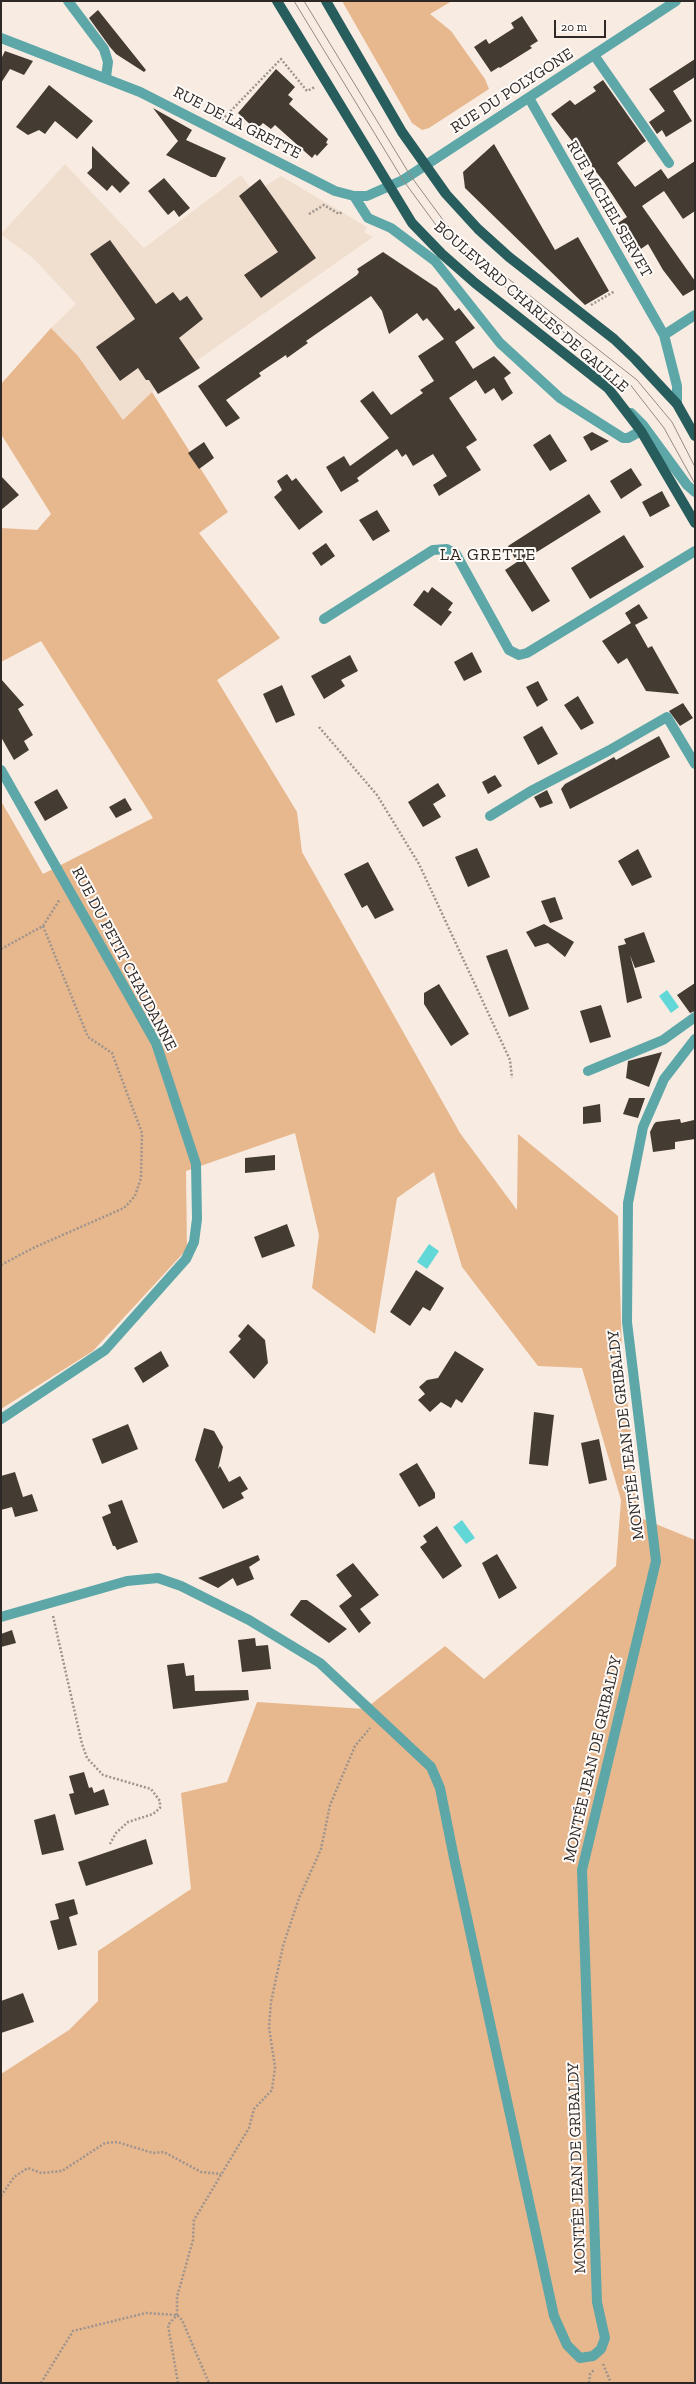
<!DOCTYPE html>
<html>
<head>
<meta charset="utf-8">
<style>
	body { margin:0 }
	#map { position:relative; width:696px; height:2384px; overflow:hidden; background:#f8ece2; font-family:"Zilla Slab",serif }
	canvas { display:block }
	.frame { position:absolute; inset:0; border:2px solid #2e2926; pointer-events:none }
	.scale { position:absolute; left:554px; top:20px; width:52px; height:18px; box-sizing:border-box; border:2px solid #2e2926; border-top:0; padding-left:5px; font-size:12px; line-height:14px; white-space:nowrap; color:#2e2926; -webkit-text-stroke:3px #fefbf9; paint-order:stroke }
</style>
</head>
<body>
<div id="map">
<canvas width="696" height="2384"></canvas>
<div class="frame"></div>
<div class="scale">20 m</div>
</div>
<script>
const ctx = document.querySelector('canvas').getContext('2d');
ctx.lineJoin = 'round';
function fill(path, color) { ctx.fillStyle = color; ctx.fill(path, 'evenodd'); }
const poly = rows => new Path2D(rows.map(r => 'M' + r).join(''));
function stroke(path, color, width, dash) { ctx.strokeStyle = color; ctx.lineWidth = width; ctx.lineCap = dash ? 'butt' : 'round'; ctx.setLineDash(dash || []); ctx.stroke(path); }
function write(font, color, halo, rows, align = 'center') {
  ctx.font = font + ' "Zilla Slab",serif'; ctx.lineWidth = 4; ctx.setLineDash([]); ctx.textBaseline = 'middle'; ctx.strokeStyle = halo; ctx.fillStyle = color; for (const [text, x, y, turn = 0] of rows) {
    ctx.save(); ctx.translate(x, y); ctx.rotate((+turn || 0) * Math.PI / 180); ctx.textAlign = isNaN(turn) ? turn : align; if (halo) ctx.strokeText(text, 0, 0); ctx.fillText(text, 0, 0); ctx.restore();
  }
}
const built = poly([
	[65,164,144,248,241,175,250,187,260,179,265,186,281,176,367,227,364,232,373,237,152,392,123,420,78,356,51,328,76,304,34,259,1,234]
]);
const green = poly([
	[342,1,452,1,430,14,451,31,485,79,489,89,429,128,422,130,412,123],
	[51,328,78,356,123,420,152,392,228,512,199,533,280,638,217,680,297,812,302,852,460,1133,517,1210,518,1134,618,1216,622,1354,641,1518,695,1540,695,2383,1,2383,1,2074,69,2030,98,2001,98,1951,191,1889,181,1793,227,1782,257,1702,365,1709,445,1646,484,1679,616,1566,621,1500,582,1368,538,1366,462,1267,434,1172,397,1198,375,1334,312,1288,319,1235,295,1133,186,1171,187,1249,93,1351,1,1409,1,801,43,874,153,818,41,641,1,662,1,528,37,530,51,514,1,434,1,384]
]);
const water = poly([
	[667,990,679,1007,671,1013,659,996],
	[429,1244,439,1251,427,1269,417,1262],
	[462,1520,475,1538,466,1544,453,1527]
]);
const building = poly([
	[98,10,146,70,144,72,116,54,110,47,89,18],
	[522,16,538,41,530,46,532,48,500,68,499,67,491,72,474,47,486,39,489,44,514,28,511,23],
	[5,51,33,61,24,75,10,69,1,83,1,59],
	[695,59,695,77,673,91,692,121,666,137,662,130,657,134,649,122,665,111,649,89],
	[276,69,295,87,288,95,293,99,289,104,328,139,326,143,328,144,317,156,315,154,312,158,275,125,271,129,263,123,256,130,238,113],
	[603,80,646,141,617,163,635,187,661,169,668,179,695,161,695,211,683,219,664,191,642,206,695,281,695,289,683,296,663,270,648,244,638,251,618,223,627,217,604,182,551,114,570,100,575,105,596,91,593,87],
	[49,85,93,121,77,139,55,121,45,134,39,130,28,135,16,127],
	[153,108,192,130,186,140,226,158,216,177,211,177,166,155,178,141],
	[494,144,555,250,578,237,609,291,585,305,465,188,463,172],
	[92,146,130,183,120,193,112,185,107,191,87,173,92,168],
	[164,178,190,208,179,217,174,210,168,215,148,191],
	[260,179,316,258,261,298,244,275,278,252,239,196],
	[110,240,156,304,173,292,180,301,187,296,203,319,179,338,200,368,158,394,149,380,146,380,138,368,120,381,96,347,135,319,90,254],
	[383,252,437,288,455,311,459,308,475,328,455,342,473,369,494,356,511,373,504,378,513,393,502,401,494,388,485,394,476,380,449,398,477,440,466,447,481,470,439,496,433,485,447,476,433,454,413,466,406,454,402,457,397,449,357,478,359,481,341,492,326,467,344,456,350,466,389,438,360,401,373,391,391,415,423,393,420,390,434,381,418,356,444,339,427,318,423,321,417,313,389,334,382,311,371,296,306,341,308,343,287,358,286,355,259,373,261,376,226,400,240,418,226,427,198,386,357,275,359,272,357,269],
	[592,432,609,441,591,451,583,437],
	[550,434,567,461,550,471,533,445],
	[204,442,214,458,199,469,188,453],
	[631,468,642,485,621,499,610,481],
	[287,474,292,481,296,478,323,512,299,530,274,497,282,490,277,481],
	[1,476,19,495,1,510],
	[662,491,670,506,650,517,642,502],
	[589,494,601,512,524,560,550,601,532,612,505,570,517,562,508,546],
	[377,510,390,531,373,541,359,520],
	[624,535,644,567,590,599,571,568],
	[326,543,335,556,321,566,312,553],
	[432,587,453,603,448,610,452,612,441,626,413,605,424,590,428,593],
	[639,604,648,618,635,625,648,648,652,646,679,694,646,691,627,658,618,664,602,641,631,623,625,613],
	[472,652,482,672,464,681,454,662],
	[350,655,358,671,341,680,345,686,324,699,311,676],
	[1,679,24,705,18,709,33,735,24,741,29,750,14,760,1,737],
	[538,681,548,700,537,707,526,687],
	[282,685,295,715,276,723,263,694],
	[578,696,594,723,581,730,564,705],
	[683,703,693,718,680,726,669,711],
	[542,726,558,754,538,765,523,737],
	[659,736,670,757,570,809,561,789,565,784,614,757,616,760],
	[495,775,502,786,488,794,482,782],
	[438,783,446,796,433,804,441,817,423,827,408,802],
	[57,789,68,808,45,821,34,802],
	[547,790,553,803,540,808,534,797],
	[125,798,132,810,116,818,109,807],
	[477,848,490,877,468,887,455,857],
	[638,849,652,877,632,886,618,861],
	[368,862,394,910,375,919,367,905,362,908,344,874],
	[555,897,563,919,550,923,541,901],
	[544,924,574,942,565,957,548,943,535,947,526,932],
	[644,932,655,962,635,968,630,955,642,998,627,1003,618,946,626,944,624,939],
	[507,949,529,1009,509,1017,486,956],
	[695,983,695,1011,690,1013,677,995],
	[439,984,469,1034,451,1046,424,1004,424,993],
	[601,1005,611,1037,590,1043,580,1011],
	[662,1052,649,1087,626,1078,628,1061],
	[629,1098,645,1098,638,1118,623,1114],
	[600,1104,601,1122,583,1124,583,1107],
	[680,1119,681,1123,694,1120,695,1139,675,1142,675,1149,653,1152,650,1132,654,1124,656,1122],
	[275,1155,275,1170,245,1173,245,1158],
	[287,1224,295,1246,262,1258,254,1237],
	[416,1270,444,1288,430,1311,423,1307,410,1326,390,1312],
	[248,1324,265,1340,268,1363,254,1379,229,1352,241,1339,238,1336],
	[161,1351,169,1366,143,1383,134,1368],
	[455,1351,484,1369,462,1403,456,1399,451,1408,441,1402,430,1412,418,1400,425,1394,419,1387,427,1380,438,1378],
	[534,1412,554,1415,548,1466,529,1464],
	[128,1424,138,1449,102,1464,92,1439],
	[204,1428,214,1431,223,1447,218,1469,220,1466,229,1482,240,1476,248,1489,241,1493,244,1498,223,1509,195,1460],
	[599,1439,607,1480,589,1484,581,1443],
	[417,1463,435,1493,435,1498,419,1507,399,1474],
	[15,1472,23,1497,32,1494,38,1511,15,1517,12,1507,1,1510,1,1476],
	[122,1500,138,1542,117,1550,115,1546,113,1546,102,1517,111,1513,108,1505],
	[437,1526,462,1566,443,1579,420,1547,427,1542,423,1536],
	[497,1554,517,1588,499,1599,482,1563],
	[258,1555,260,1560,249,1567,254,1579,237,1586,233,1578,218,1588,198,1578],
	[353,1563,379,1595,360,1609,371,1623,359,1633,339,1606,352,1596,336,1575],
	[301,1600,307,1600,347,1629,329,1643,290,1615],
	[12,1630,16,1643,1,1647,1,1634],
	[255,1638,256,1646,268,1645,271,1669,242,1672,238,1640],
	[184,1663,186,1676,194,1675,195,1691,248,1690,249,1700,173,1709,167,1665],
	[84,1772,89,1788,92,1787,94,1793,104,1789,109,1805,75,1815,69,1794,74,1793,69,1776],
	[55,1814,64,1850,42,1855,34,1820],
	[146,1839,153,1864,86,1886,78,1862],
	[74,1899,78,1914,69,1917,77,1945,58,1950,50,1921,59,1919,55,1904],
	[23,1993,34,2022,1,2033,1,2001]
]);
const path = poly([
	[222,120,281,59,307,91,315,87],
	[309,214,324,205,339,214,342,212],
	[591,305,615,291],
	[319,727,377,795,419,864,510,1060,512,1078],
	[1,949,43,926,60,899],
	[1,1265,33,1248,124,1208,135,1196,141,1178,142,1133,112,1053,88,1037,43,926],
	[53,1616,82,1744,87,1758,103,1775,151,1789,160,1801,160,1808,153,1814,128,1822,116,1833,110,1844],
	[1,2196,14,2177,28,2168,41,2173,62,2171,105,2143,117,2142,153,2153,164,2152,201,2172,221,2174],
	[603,2364,611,2383],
	[41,2383,73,2331,146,2313,177,2315,182,2320,209,2383],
	[178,2383,168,2325,177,2315,177,2297,193,2240,194,2220,249,2128,254,2109,272,2090,275,2067,269,2027,271,2002,283,1946,299,1898,321,1849,330,1805,355,1746,370,1728],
	[589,2383,590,2374,594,2370]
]);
const minor = poly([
	[68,1,104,49,108,62,106,77],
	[1,38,140,92,335,191,354,196,367,196,403,180,676,1],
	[594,55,669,163],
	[529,98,664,335,677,386,677,404],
	[354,196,368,218,391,228,435,261,500,343,560,398,623,438,628,438,641,431],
	[664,335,695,315],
	[631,413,643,425,687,485,695,492],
	[324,619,433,550,447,549,456,554,509,650,519,655,527,653,695,551],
	[1,770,156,1043,196,1164,197,1219,194,1242,186,1259,105,1350,1,1419],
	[490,816,531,791,608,751,667,717,695,764],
	[588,1071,663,1040,695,1017],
	[1,1617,127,1581,158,1578,181,1586,249,1620,320,1663,431,1767,440,1788,454,1858,554,2316,567,2345,580,2358,593,2356,601,2349,605,2338,597,2302,582,1870,656,1561,627,1322,628,1203,643,1127,664,1079,695,1039]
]);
const major = poly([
	[277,1,412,223,442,254,475,283,608,388,641,431,695,523],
	[326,1,402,132,446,194,478,229,509,257,614,339,635,359,677,404,695,436]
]);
const tram = poly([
	[294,1,403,180,436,225,477,265,629,383,664,428,695,484],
	[304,1,410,175,446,224,468,247,637,380,672,422,695,467]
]);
const streetNames = [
	["RUE DU POLYGONE",512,91,-33],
	["RUE DE LA GRETTE",237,123,27],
	["RUE MICHEL SERVET",609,209,60],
	["BOULEVARD CHARLES DE GAULLE",531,307,41],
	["RUE DU PETIT CHAUDANNE",124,959,62],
	["MONTÉE JEAN DE GRIBALDY",626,1435,-97],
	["MONTÉE JEAN DE GRIBALDY",593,1759,-77],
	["MONTÉE JEAN DE GRIBALDY",577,2168,-92]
];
const neighbourhoodNames = [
	["LA GRETTE",488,555]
];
fill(built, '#f0decf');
fill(green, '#e7b78d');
fill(water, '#61d7d8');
fill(building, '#443b33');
stroke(path, '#9d948e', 2.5, [2, 2]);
stroke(minor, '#5da7a8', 10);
stroke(major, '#285d5e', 10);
stroke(tram, '#948b85', 1);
write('16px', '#2e2926', '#fefbf9', streetNames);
ctx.letterSpacing = '1px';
write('17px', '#312820', '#fefbf9', neighbourhoodNames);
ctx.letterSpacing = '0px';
</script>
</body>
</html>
